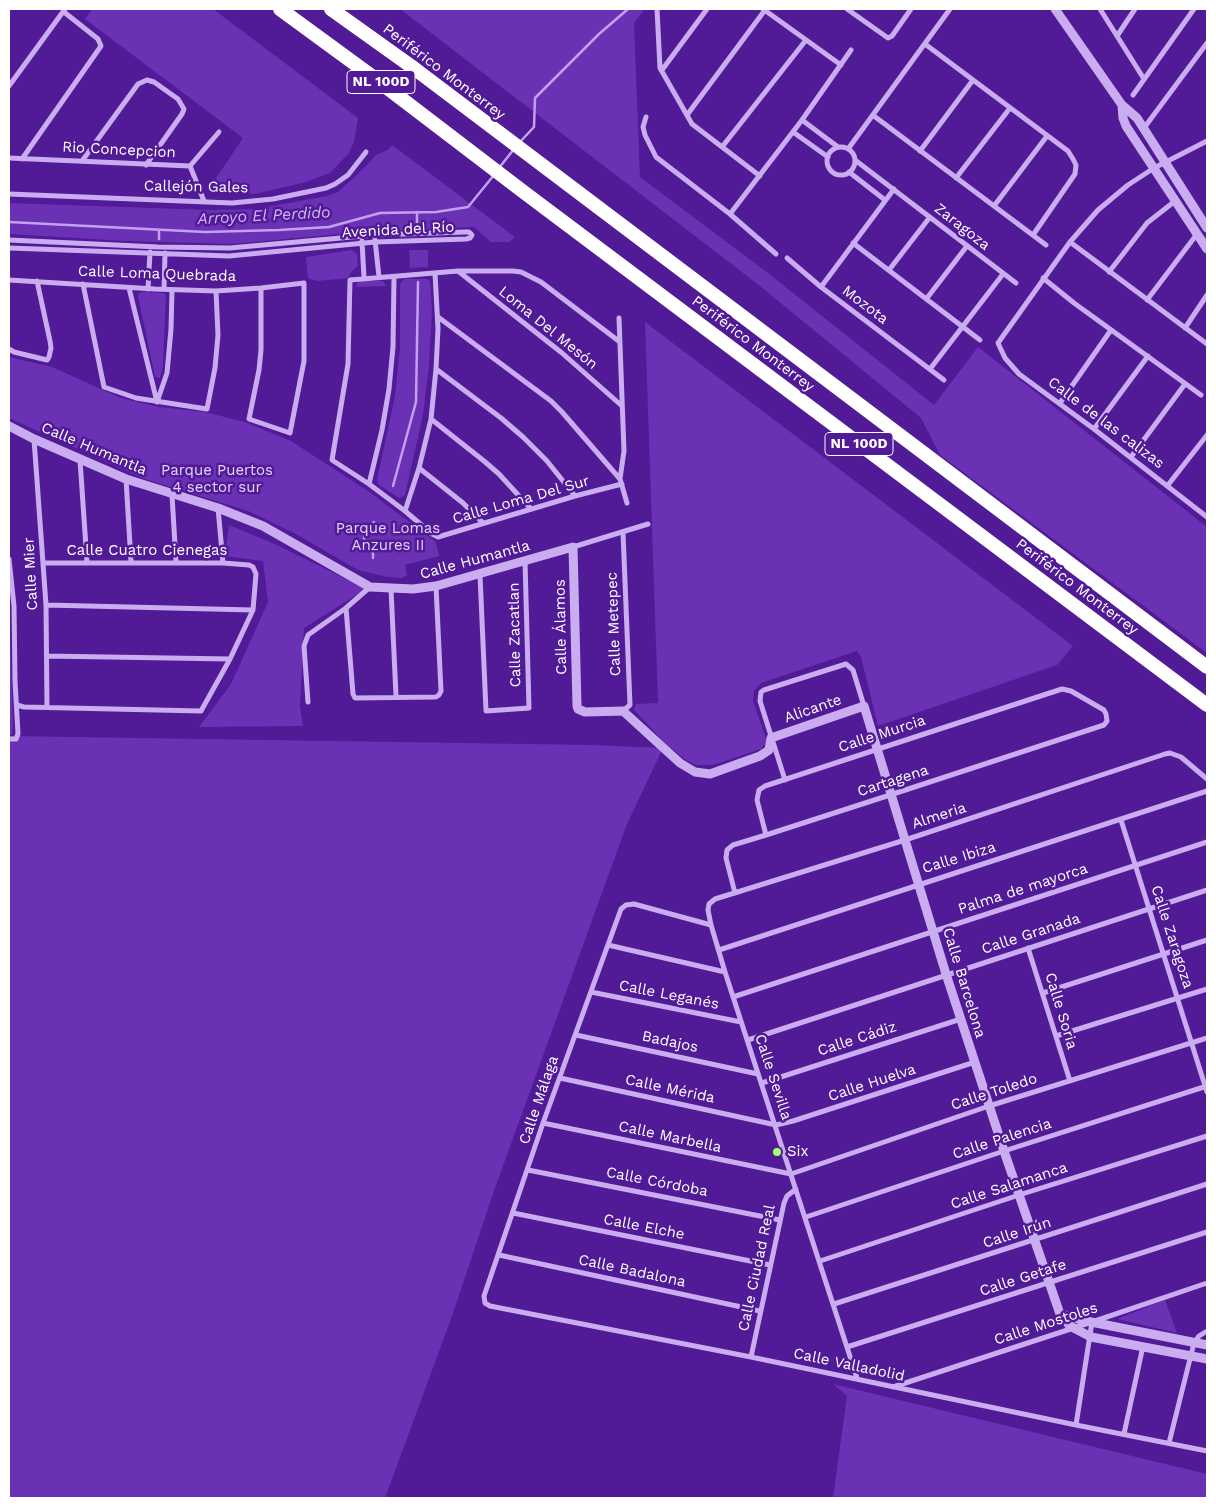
<!DOCTYPE html>
<html>
<head>
<meta charset="utf-8">
<style>
	body { margin:0 }
	#map { position:relative; width:1216px; height:1507px; overflow:hidden; background:#511a96; font-family:"Work Sans",sans-serif }
	canvas { display:block }
	.frame { position:absolute; inset:0; border:10px solid #fff; pointer-events:none }
</style>
</head>
<body>
<div id="map">
<canvas width="1216" height="1507"></canvas>
<div class="frame"></div>
</div>
<script>
const ctx = document.querySelector('canvas').getContext('2d');
ctx.lineJoin = 'round';
function fill(path, color) { ctx.fillStyle = color; ctx.fill(path, 'evenodd'); }
const poly = rows => new Path2D(rows.map(r => 'M' + r).join(''));
function stroke(path, color, width, dash) { ctx.strokeStyle = color; ctx.lineWidth = width; ctx.lineCap = dash ? 'butt' : 'round'; ctx.setLineDash(dash || []); ctx.stroke(path); }
function write(font, color, halo, rows, align = 'center') {
  ctx.font = font + ' "Work Sans",sans-serif'; ctx.lineWidth = 5; ctx.setLineDash([]); ctx.textBaseline = 'middle'; ctx.strokeStyle = halo; ctx.fillStyle = color; for (const [text, x, y, turn = 0] of rows) {
    ctx.save(); ctx.translate(x, y); ctx.rotate((+turn || 0) * Math.PI / 180); ctx.textAlign = isNaN(turn) ? turn : align; if (halo) ctx.strokeText(text, 0, 0); ctx.fillText(text, 0, 0); ctx.restore();
  }
}
const green = poly([
	[92,9,213,9,358,118,354,142,349,153,330,173,306,182,255,194,225,191,210,187,243,138,85,19],
	[400,9,645,9,634,23,640,177,768,273,934,405,978,347,1207,527,1207,653,940,455,921,418,760,286],
	[392,145,515,237,509,242,491,242,474,227,363,232,232,244,125,241,9,234,9,203,211,210,256,209,327,196,338,192,364,168,376,155,388,150],
	[352,250,357,254,358,266,351,272,348,278,317,281,308,278,306,257],
	[409,250,428,250,428,267,410,268],
	[404,279,426,279,430,281,432,310,429,366,423,415,405,495,399,498,379,485,377,480,395,396,400,348,400,285,401,282],
	[361,281,383,281,386,286,356,287,357,283],
	[143,292,163,293,166,295,163,366,160,378,155,377,138,296,139,293],
	[645,322,1073,646,1057,665,878,726,861,657,857,651,761,683,754,691,753,701,767,741,761,749,713,765,696,765,686,760,666,744,634,710,636,704,658,703],
	[9,357,52,367,121,398,159,407,205,412,245,422,291,441,368,491,436,542,439,556,405,565,407,575,401,578,387,577,358,570,296,534,248,511,142,478,9,418],
	[229,525,277,545,366,589,304,628,300,706,303,726,199,727,231,684,268,602,263,561,225,556],
	[9,593,13,726,12,734,10,735,9,735],
	[9,736,591,745,663,748,627,824,495,1188,451,1319,385,1498,9,1498],
	[1165,1300,1177,1333,1117,1319],
	[833,1384,1207,1474,1207,1498,833,1498,847,1396]
]);
const stream = poly([
	[519,143,534,127,535,98,599,34,628,9],
	[499,168,514,149],
	[9,222,205,232,279,230,329,227,380,213,436,212,468,207,494,175],
	[417,225,417,212],
	[159,239,159,230],
	[393,486,416,402,418,282],
	[373,558,373,553,364,539,365,533,374,522]
]);
const minor = poly([
	[657,9,660,68,692,124,760,176],
	[763,9,841,65],
	[847,9,888,38,892,36,911,9],
	[1100,9,1144,79],
	[1117,36,1135,9],
	[925,44,1068,151,1073,159,1076,165,1075,174,1033,235],
	[662,70,707,9],
	[9,86,65,9],
	[1133,95,1194,9],
	[687,115,765,10],
	[874,116,1046,245],
	[646,117,643,127,645,135,656,157,730,214,776,254],
	[802,120,838,147],
	[1144,128,1207,43],
	[793,132,828,157],
	[1207,141,1154,168,1128,185,1098,210,1070,242,998,343,1005,358,1019,374,1094,429,1207,517],
	[722,147,806,40],
	'827 161a14 14 0 1 1 28 0a14 14 0 1 1-28 0Z',
	[848,149,950,9],
	[920,151,973,80],
	[9,158,190,166],
	[22,159,101,46,98,39,64,12],
	[855,160,1016,283],
	[82,161,138,84,147,80,154,82,178,99,184,109,182,114,146,165],
	[190,166,219,132],
	[190,166,204,201],
	[849,172,885,200],
	[956,178,1010,108],
	[9,194,232,203,273,199,326,188,335,184,348,175,366,152],
	[994,206,1047,136],
	[730,214,802,120,851,50],
	[9,240,158,247,230,248,374,235,465,232,469,232,472,235,470,238,466,239,375,242,229,256,9,248],
	[375,240,379,277],
	[362,241,364,278],
	[1070,242,1207,344],
	[853,243,980,340],
	[787,258,821,287,944,380],
	[889,270,930,217],
	[458,271,562,353,622,406],
	[1109,272,1147,223,1175,201],
	[1043,278,1074,303,1201,395],
	[9,280,155,289,216,291,261,288,304,283,304,361,290,433,249,419,259,370,261,350,261,288],
	[83,284,104,387,136,398,207,409,215,368,218,335,216,291],
	[821,287,894,189],
	[129,288,157,402],
	[148,289,150,252],
	[164,289,165,253],
	[927,298,967,246],
	[1147,300,1197,234],
	[438,317,551,401,562,412,620,479],
	[619,318,624,451,620,479,627,503],
	[1185,328,1207,295],
	[620,342,541,282,521,272,513,271,458,271,350,280,348,364,332,460,369,484,405,511,432,534,438,537,575,496,622,484],
	[9,349,14,352,47,360,49,357,51,348,50,341,37,281],
	[436,369,501,418,523,437,547,461,575,496],
	[930,369,1003,274],
	[157,402,167,373,171,329,172,290],
	[1060,403,1111,330],
	[431,419,484,461,499,474,531,509],
	[1094,429,1148,356],
	[34,439,46,605,47,707],
	[1131,457,1185,384],
	[80,460,87,562],
	[419,468,463,503,483,523],
	[126,479,131,562],
	[369,484,382,430,389,389,393,347,394,277],
	[1168,485,1207,435],
	[172,495,176,562],
	[218,508,223,563],
	[405,511,419,468,431,419,436,369,438,329,435,273],
	[573,547,648,524],
	[9,559,14,606,15,681,18,734,16,739,9,739],
	[480,575,486,711,529,708,525,561],
	[391,589,396,696],
	[46,605,253,610],
	[346,608,353,694,355,698,436,697,439,695,441,691,436,586],
	[47,656,230,659],
	[308,702,304,646,308,635,346,608,370,587],
	[17,705,24,707,201,711,230,659,253,610,256,574,253,567,249,565,223,563,44,563],
	[623,711,630,705,623,532],
	[785,780,760,701,761,692,764,690,846,664,853,670,864,706],
	[1121,820,1207,1092],
	[735,893,726,858,727,850,733,845,766,835,890,795,1104,725,1107,721,1106,714,1104,710,1071,691,1062,689,765,786,759,790,757,800,766,835],
	[711,925,634,904,626,905,621,909,543,1123,484,1296,485,1303,490,1306,751,1357,1076,1425,1207,1451],
	[608,945,725,972],
	[1028,948,1070,1081],
	[719,950,1207,791],
	[591,992,741,1022],
	[1043,993,1207,940],
	[733,997,1207,842],
	[576,1035,758,1074],
	[1056,1036,1207,989],
	[748,1040,1207,890],
	[560,1078,776,1125,793,1121,975,1062],
	[762,1083,961,1019],
	[543,1123,791,1174,989,1106,1207,1038],
	[528,1170,780,1220],
	[513,1213,770,1265],
	[806,1217,1004,1151,1207,1086],
	[499,1255,760,1311],
	[820,1261,1019,1195,1207,1136],
	[834,1304,1207,1184],
	[847,1347,1207,1232],
	[751,1357,784,1203,787,1196,796,1189],
	[857,1378,725,972,711,925,708,910,709,904,715,899,905,840,1165,754,1170,753,1181,757,1207,779],
	[893,1387,1092,1322,1207,1283],
	[1076,1425,1092,1322],
	[1124,1434,1143,1346],
	[1169,1443,1194,1343,1199,1336,1207,1331]
]);
const tertiary = poly([
	[1055,9,1122,105,1137,118,1207,228],
	[1122,105,1123,118,1126,126,1207,249],
	[9,426,34,439,126,479,218,508,263,526,370,587,413,589,436,586,573,547,577,706,578,709,585,712,623,711,680,763,695,772,710,774,760,756,769,750,771,738,864,706,946,974,1004,1151,1060,1314,1070,1326,1091,1337,1207,1359],
	[1061,1314,1081,1320,1207,1345]
]);
const motorway = poly([
	[280,9,377,80,525,193,1207,705],
	[331,9,415,69,1207,667]
]);
const markers = [
	[777,1152,5,"#a8ff6c"]
];
const shields = [
	[381,82,68],
	[859,444,68]
];
const shieldNames = [
	["NL 100D",381,82],
	["NL 100D",859,444]
];
const streetNames = [
	["Periférico Monterrey",444,72,37],
	["Rio Concepcion",119,150,3],
	["Callejón Gales",196,187,1],
	["Zaragoza",962,227,38],
	["Avenida del Río",398,230,-3],
	["Calle Loma Quebrada",157,274,2],
	["Mozota",865,305,37],
	["Loma Del Mesón",548,328,39],
	["Periférico Monterrey",753,344,37],
	["Calle de las calizas",1106,423,37],
	["Calle Humantla",94,449,23],
	["Calle Loma Del Sur",521,500,-16],
	["Calle Cuatro Cienegas",147,551],
	["Calle Humantla",475,560,-15],
	["Calle Mier",31,574,-93],
	["Periférico Monterrey",1077,587,37],
	["Calle Metepec",614,624,-92],
	["Calle Álamos",561,627,-91],
	["Calle Zacatlan",515,635,-91],
	["Alicante",813,709,-19],
	["Calle Murcia",882,734,-18],
	["Cartagena",893,781,-18],
	["Almeria",939,816,-18],
	["Calle Ibiza",959,858,-17],
	["Palma de mayorca",1023,889,-18],
	["Calle Granada",1031,934,-18],
	["Calle Zaragoza",1172,937,72],
	["Calle Barcelona",964,983,73],
	["Calle Leganés",669,995,11],
	["Calle Soria",1061,1011,73],
	["Calle Cádiz",857,1039,-18],
	["Badajos",670,1042,12],
	["Calle Sevilla",773,1077,72],
	["Calle Huelva",872,1083,-18],
	["Calle Mérida",670,1089,12],
	["Calle Toledo",994,1092,-18],
	["Calle Málaga",539,1100,-71],
	["Calle Marbella",670,1137,12],
	["Calle Palencia",1002,1139,-18],
	["Calle Córdoba",657,1182,11],
	["Calle Salamanca",1009,1186,-18],
	["Calle Elche",644,1227,11],
	["Calle Irún",1017,1233,-18],
	["Calle Ciudad Real",757,1268,-78],
	["Calle Badalona",632,1271,12],
	["Calle Getafe",1023,1278,-18],
	["Calle Mostoles",1046,1324,-18],
	["Calle Valladolid",849,1365,12]
];
const parkNames = [
	["Parque Puertos",217,471],
	["4 sector sur",217,488],
	["Parque Lomas",388,529],
	["Anzures II",388,546]
];
const poiNames = [
	["Six",787,1152]
];
const waterNames = [
	["Arroyo El Perdido",264,216,-3]
];
fill(green, '#6a31b5');
stroke(stream, '#c2a0f2', 2.5);
stroke(minor, '#c9adf0', 5);
stroke(tertiary, '#c9adf0', 9);
stroke(motorway, '#fff', 14);
for (const [x, y, r, color] of markers) { const dot = new Path2D(); dot.arc(x, y, r, 0, 2 * Math.PI); ctx.fillStyle = color; ctx.fill(dot); stroke(dot, '#511a96', 2); }
for (const [x, y, w] of shields) { const box = new Path2D(); box.roundRect(x - w / 2, y - 11.5, w, 23, 4); ctx.fillStyle = '#511a96'; ctx.fill(box); stroke(box, '#fff', 1); }
write('bold 14px', '#fff', null, shieldNames);
write('15px', '#fff', '#511a96', streetNames);
write('15px', '#e4d4fb', '#511a96', parkNames);
write('15px', '#fff', '#511a96', poiNames, 'left');
write('italic 16px', '#d3b9f7', '#511a96', waterNames);
</script>
</body>
</html>
